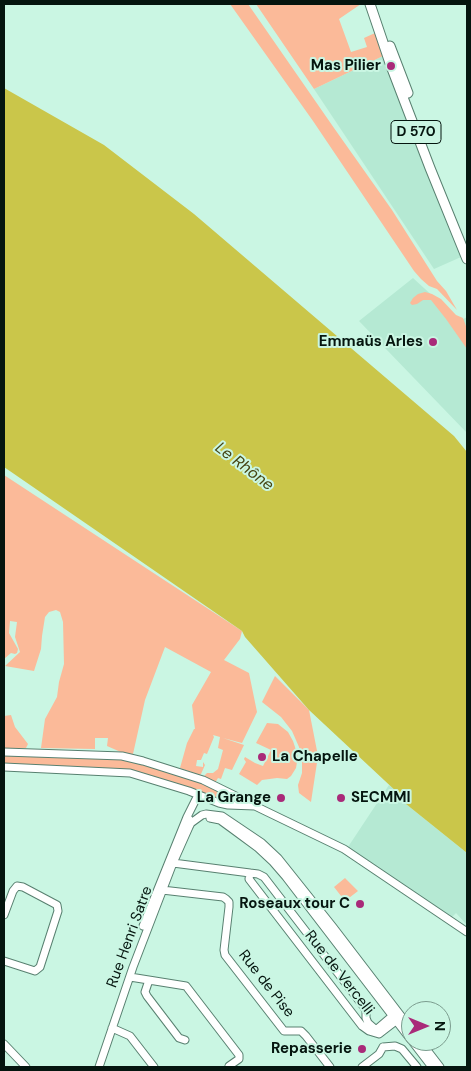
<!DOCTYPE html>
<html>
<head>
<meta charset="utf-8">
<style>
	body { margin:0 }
	#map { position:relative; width:471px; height:1071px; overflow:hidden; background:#caf6e3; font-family:"DM Sans",sans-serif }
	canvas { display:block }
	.frame { position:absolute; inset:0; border:5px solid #05150f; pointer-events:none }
	.north { position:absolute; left:401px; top:1001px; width:50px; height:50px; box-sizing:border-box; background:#caf6e3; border:1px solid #7b9c8e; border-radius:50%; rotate:90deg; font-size:14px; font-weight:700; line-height:20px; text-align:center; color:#05150f }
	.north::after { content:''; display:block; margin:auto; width:18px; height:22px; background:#a92a79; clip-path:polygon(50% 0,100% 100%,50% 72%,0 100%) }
</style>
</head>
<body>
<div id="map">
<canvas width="471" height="1071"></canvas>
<div class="frame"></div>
<div class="north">N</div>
</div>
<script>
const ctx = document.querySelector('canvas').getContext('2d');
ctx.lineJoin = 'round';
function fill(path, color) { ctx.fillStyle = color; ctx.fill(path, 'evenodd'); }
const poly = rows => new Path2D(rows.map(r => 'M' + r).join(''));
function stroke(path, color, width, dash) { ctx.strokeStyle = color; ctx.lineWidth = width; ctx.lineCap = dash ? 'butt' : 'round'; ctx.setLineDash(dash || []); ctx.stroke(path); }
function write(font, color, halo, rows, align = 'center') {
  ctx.font = font + ' "DM Sans",sans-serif'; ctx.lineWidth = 4; ctx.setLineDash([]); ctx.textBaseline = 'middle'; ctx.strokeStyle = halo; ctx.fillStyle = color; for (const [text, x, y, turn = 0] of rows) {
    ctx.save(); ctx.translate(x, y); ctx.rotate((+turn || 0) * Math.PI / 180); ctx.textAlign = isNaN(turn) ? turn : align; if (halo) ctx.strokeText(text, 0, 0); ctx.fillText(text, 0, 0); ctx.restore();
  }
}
const built = poly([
	[383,56,423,162,461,257,434,269,314,89],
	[413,278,460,321,467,317,467,433,359,321],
	[389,785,399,794,401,800,467,853,467,925,456,913,451,918,348,847]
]);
const green = poly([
	[230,4,248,4,334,128,392,210,437,281,446,291,457,310,437,289,429,286,421,279,414,271,313,121],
	[256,4,361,4,339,19,351,52,367,47,364,38,375,33,383,56,314,89],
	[425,292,432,294,441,299,456,315,463,318,467,329,467,349,446,319,431,300,423,300,417,304,412,305,410,303,413,298,418,294],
	[4,475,242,631,240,639,224,660,249,673,257,712,242,743,223,738,244,745,232,770,225,768,221,779,218,778,215,783,205,778,204,776,207,773,213,773,218,769,223,750,218,748,220,737,213,735,214,737,207,754,204,753,201,760,197,760,196,766,203,767,203,762,205,765,201,774,199,775,180,768,187,743,194,729,195,729,192,705,211,672,165,647,145,700,133,754,123,753,107,746,108,738,95,738,95,749,41,748,45,719,57,697,59,682,64,664,63,622,60,612,56,610,49,612,45,617,42,636,41,649,34,671,5,666,20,652,15,637,17,622,10,621,9,633,18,649,17,653,15,654,11,653,4,659],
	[275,676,309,710,318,756,311,802,299,793,298,785,302,773,302,760,299,747,292,731,281,717,262,702],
	[11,715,15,727,28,744,26,748,4,748,4,716],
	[267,723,278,724,288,732,293,741,298,756,296,768,291,776,287,779,277,778,262,780,257,785,239,774,246,762,244,759,245,757,255,763,263,766,271,750,256,743],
	[4,754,121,758,198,781,236,799,236,802,229,803,130,770,61,766,4,765],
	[345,878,358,891,345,901,334,887]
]);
const water = poly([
	[4,88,104,145,194,214,454,436,467,452,467,853,401,800,399,794,309,710,245,637,242,631,4,467]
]);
const minor = poly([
	[4,752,122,756,143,761,203,780,252,804],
	[4,767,130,773,189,791,219,803,228,805,255,806,344,849,467,932],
	[210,818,220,820,231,828,258,848,273,862,286,877,411,1040],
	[189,819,187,817,198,795],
	[173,863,250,873],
	[162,890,223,897,226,899,229,902,229,907,224,950,225,955,284,1031,301,1031,306,1036,330,1067],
	[4,915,13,891,17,886,23,887,57,905,58,911,40,967,35,971,4,961],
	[143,926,187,817],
	[130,977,186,986,239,1055,239,1059,229,1066,230,1067],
	[149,980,145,992,147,996,179,1038,185,1040],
	[397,1012,376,1030,368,1023,366,1018,366,1011,364,1007,264,877,258,874,250,873,249,879,362,1026,369,1031,379,1034,401,1017],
	[112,1028,130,1036,154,1067],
	[412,1041,432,1067],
	[420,1041,440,1067],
	[4,1044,26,1067],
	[383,1047,395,1046,402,1049,417,1067],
	[99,1067,133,967,173,863,189,827,191,823,202,815,206,814,222,816,262,843,278,858,333,927,411,1029],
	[362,1067,379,1054,383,1047]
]);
const major = poly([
	[370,4,391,66,430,168,467,259],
	[390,46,408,93]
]);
const markers = [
	[391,66,5,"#a92a79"],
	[433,342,5,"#a92a79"],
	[262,757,5,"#a92a79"],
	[281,798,5,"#a92a79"],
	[341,798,5,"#a92a79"],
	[360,904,5,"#a92a79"],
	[362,1049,5,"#a92a79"]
];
const shields = [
	[416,132,50]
];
const shieldNames = [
	["D 570",416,132]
];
const poiNames = [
	["Mas Pilier",381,66],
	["Emmaüs Arles",423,342],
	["La Chapelle",272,757,"left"],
	["La Grange",271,798],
	["SECMMI",351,798,"left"],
	["Roseaux tour C",350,904],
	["Repasserie",352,1049]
];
const streetNames = [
	["Rue Henri Satre",130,937,-70],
	["Rue de Vercelli",339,973,52],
	["Rue de Pise",266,984,52]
];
const waterNames = [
	["Le Rhône",244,467,37]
];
fill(built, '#b5e9d3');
fill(green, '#fbba99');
fill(water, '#cac64a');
stroke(minor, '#588070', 9);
stroke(major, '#588070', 11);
stroke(minor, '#fff', 7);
stroke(major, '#fff', 9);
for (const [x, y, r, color] of markers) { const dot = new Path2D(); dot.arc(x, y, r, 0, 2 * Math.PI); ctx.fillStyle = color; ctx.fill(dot); stroke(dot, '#caf6e3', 2); }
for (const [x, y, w] of shields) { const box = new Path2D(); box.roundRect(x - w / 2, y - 11.5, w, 23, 4); ctx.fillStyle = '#caf6e3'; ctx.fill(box); stroke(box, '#05150f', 1); }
write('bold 14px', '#05150f', null, shieldNames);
write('bold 15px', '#05150f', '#caf6e3', poiNames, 'right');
write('15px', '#05150f', '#caf6e3', streetNames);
write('italic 16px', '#464412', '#caf6e3', waterNames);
</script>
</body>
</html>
